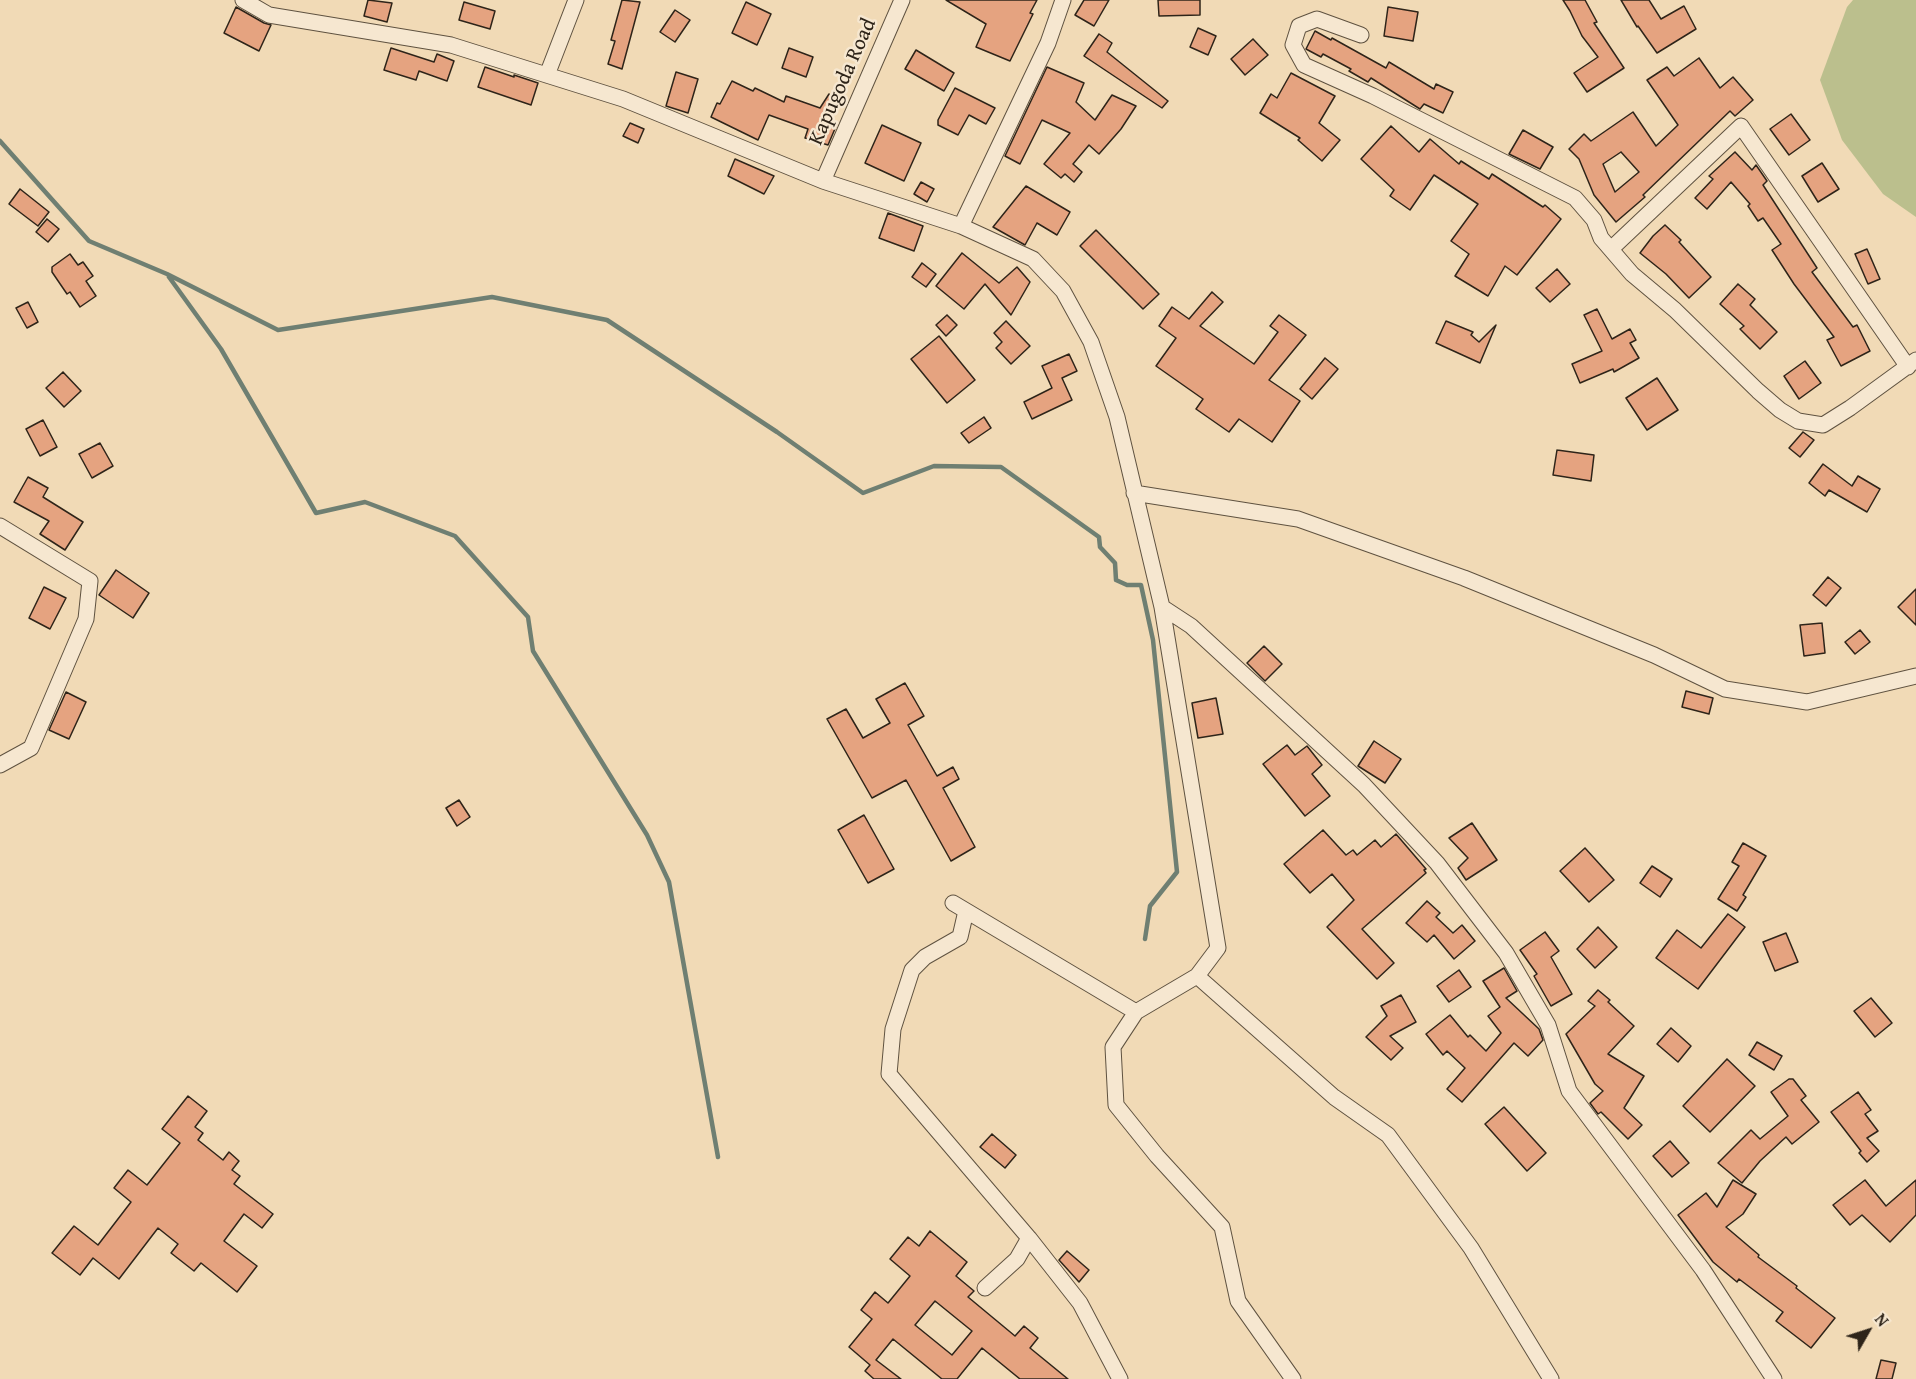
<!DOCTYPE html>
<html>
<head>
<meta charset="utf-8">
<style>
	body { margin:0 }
	#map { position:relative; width:1916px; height:1379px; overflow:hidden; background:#f1dab6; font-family:"Gentium Book Plus",serif }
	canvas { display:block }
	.north { position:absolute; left:1838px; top:1301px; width:60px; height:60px; -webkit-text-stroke:4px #f6e7d0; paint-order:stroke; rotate:51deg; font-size:16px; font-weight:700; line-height:24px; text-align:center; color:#2e2419 }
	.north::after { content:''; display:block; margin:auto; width:21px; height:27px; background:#2e2419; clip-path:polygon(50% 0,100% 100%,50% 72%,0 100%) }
</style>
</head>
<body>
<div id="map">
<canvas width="1916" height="1379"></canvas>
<div class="north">N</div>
</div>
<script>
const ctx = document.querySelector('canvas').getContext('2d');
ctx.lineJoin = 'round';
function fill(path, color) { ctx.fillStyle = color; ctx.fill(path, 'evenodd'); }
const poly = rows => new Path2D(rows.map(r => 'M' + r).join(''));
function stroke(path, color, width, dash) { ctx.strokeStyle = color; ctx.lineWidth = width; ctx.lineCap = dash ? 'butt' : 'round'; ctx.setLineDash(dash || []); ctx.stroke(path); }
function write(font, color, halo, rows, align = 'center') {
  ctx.font = font + ' "Gentium Book Plus",serif'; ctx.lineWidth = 5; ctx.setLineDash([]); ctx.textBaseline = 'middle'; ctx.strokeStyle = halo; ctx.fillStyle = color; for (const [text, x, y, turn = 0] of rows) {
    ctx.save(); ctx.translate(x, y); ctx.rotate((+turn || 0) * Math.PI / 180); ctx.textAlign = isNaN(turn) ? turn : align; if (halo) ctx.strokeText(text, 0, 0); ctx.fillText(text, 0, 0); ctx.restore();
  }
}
const green = poly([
	[1853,0,1916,0,1916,217,1883,194,1842,140,1820,80,1847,7]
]);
const stream = poly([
	[0,141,89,241,167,274,278,330,492,297,607,320,777,432,863,493,934,466,1001,467,1099,537,1100,547,1115,563,1116,580,1127,585,1141,585,1153,640,1177,872,1150,906,1145,939],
	[169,277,221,349,316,513,365,502,455,536,528,617,533,651,647,835,669,882,718,1157]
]);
const building = poly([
	[368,0,392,3,387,22,364,16,368,0],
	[622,0,640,2,622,69,608,64,615,41,611,40,622,0],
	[946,0,1037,0,1030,13,1033,14,1010,61,976,47,986,24,946,0],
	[1084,0,1109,0,1094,26,1075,15,1084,0],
	[1158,0,1200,0,1200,15,1159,16,1158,0],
	[1563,0,1585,0,1597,22,1594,23,1624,68,1587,92,1574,73,1598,57,1582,36,1570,11,1563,0],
	[1621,0,1649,0,1661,19,1684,6,1696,29,1657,53,1638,26,1637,27,1621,0],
	[464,2,495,11,490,29,459,20,464,2],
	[746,2,771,14,757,45,732,33,746,2],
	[236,7,264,23,271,25,259,51,224,33,236,7],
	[1388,7,1418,12,1413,41,1384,36,1388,7],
	[675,10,690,20,675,42,660,32,675,10],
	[1198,28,1216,36,1208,55,1190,47,1198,28],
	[1315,31,1331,40,1332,38,1386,68,1389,62,1434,89,1436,84,1453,92,1443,113,1424,104,1420,109,1371,78,1368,82,1349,71,1351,69,1323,54,1321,57,1306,49,1315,31],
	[1099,34,1112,43,1107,52,1168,101,1162,108,1084,56,1099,34],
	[1253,39,1268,55,1245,75,1231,59,1253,39],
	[391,48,434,62,437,54,454,61,447,81,419,71,416,80,384,70,391,48],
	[789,48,813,57,806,77,782,68,789,48],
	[916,50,954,73,944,91,905,69,916,50],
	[1699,58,1720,88,1733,77,1753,100,1735,116,1730,111,1643,195,1645,197,1616,222,1594,195,1579,159,1569,149,1584,134,1591,141,1633,112,1656,146,1678,125,1647,80,1667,67,1674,76,1699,58],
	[1621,152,1639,172,1615,192,1603,164,1621,152],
	[485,67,514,77,514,75,538,83,531,105,478,87,485,67],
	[1047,67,1084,83,1076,102,1095,120,1112,95,1136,106,1121,129,1099,154,1089,145,1073,164,1082,172,1074,182,1065,174,1061,178,1044,164,1070,133,1042,120,1020,164,1005,156,1047,67],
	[676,72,698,79,688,113,666,106,676,72],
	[1291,73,1335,96,1319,123,1340,140,1322,161,1298,140,1300,138,1260,113,1271,94,1277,98,1291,73],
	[732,81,753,91,755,88,784,102,786,96,820,108,829,94,839,101,826,121,837,124,828,145,805,138,808,129,769,115,758,140,711,117,717,103,720,104,732,81],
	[955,88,995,108,986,124,969,115,958,135,938,125,938,120,955,88],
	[1791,114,1810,140,1789,155,1770,129,1791,114],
	[630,123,644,129,638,143,623,136,630,123],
	[882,125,921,143,904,181,865,163,882,125],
	[1391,126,1419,152,1430,139,1459,164,1461,161,1489,179,1492,174,1543,207,1545,205,1561,219,1517,275,1505,266,1488,296,1455,276,1469,254,1451,241,1478,204,1434,175,1410,210,1390,196,1394,190,1361,159,1391,126],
	[1523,130,1553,147,1540,169,1509,154,1523,130],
	[1735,152,1752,170,1756,165,1767,181,1763,185,1817,268,1812,272,1853,327,1857,325,1870,351,1841,366,1827,340,1834,337,1794,284,1772,250,1781,244,1763,218,1758,221,1748,206,1750,204,1731,182,1707,209,1695,198,1713,179,1709,176,1735,152],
	[735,159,774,176,764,194,728,176,735,159],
	[1822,163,1839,189,1818,202,1802,176,1822,163],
	[921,182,934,189,927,202,914,194,921,182],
	[1026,186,1070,212,1057,235,1037,223,1025,245,993,227,1026,186],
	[20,189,49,212,38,226,9,204,20,189],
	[888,213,923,226,914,251,879,238,888,213],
	[47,219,59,229,48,242,36,232,47,219],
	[1665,225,1681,240,1679,242,1711,277,1689,298,1666,274,1640,253,1653,236,1665,225],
	[1096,230,1159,294,1143,309,1080,246,1096,230],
	[1867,249,1880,279,1868,284,1855,254,1867,249],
	[962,253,999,283,1017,267,1030,282,1011,315,985,284,964,309,936,286,962,253],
	[70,254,78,265,83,262,93,276,86,281,96,296,80,307,70,292,67,294,52,272,52,267,70,254],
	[922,263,936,274,926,287,912,277,922,263],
	[1557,269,1570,284,1550,302,1536,288,1557,269],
	[1738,284,1755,299,1750,305,1777,332,1760,349,1740,329,1744,326,1720,304,1738,284],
	[1212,292,1223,302,1200,326,1254,364,1278,332,1270,326,1279,315,1306,335,1269,380,1300,401,1272,442,1239,419,1229,432,1196,409,1203,399,1156,366,1176,338,1159,326,1172,307,1189,319,1212,292],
	[28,302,38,322,27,328,16,308,28,302],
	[1597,309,1612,339,1630,329,1636,340,1630,343,1639,358,1614,372,1613,369,1580,383,1572,364,1602,351,1584,315,1597,309],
	[947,315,957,325,946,336,936,325,947,315],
	[1006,321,1030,346,1011,364,996,348,1002,342,994,333,1006,321],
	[1446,321,1473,332,1471,335,1479,342,1496,325,1480,363,1436,343,1446,321],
	[939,336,975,380,947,403,911,359,939,336],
	[1069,354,1077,371,1062,378,1072,400,1032,419,1024,402,1052,388,1042,366,1069,354],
	[1325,358,1338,369,1312,399,1300,389,1325,358],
	[1805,361,1821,383,1799,399,1784,376,1805,361],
	[63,372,81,391,64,407,46,388,63,372],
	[1657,378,1678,410,1647,430,1626,398,1657,378],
	[984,417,991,428,969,443,961,433,984,417],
	[43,420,57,447,40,456,26,429,43,420],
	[1803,432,1814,440,1800,457,1789,448,1803,432],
	[100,443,113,466,92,478,79,454,100,443],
	[1557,450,1594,455,1591,481,1553,475,1557,450],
	[1823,464,1852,486,1858,476,1880,489,1867,512,1829,490,1825,496,1809,483,1823,464],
	[28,477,48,488,43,497,83,522,65,550,40,534,49,521,14,502,28,477],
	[116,570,149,593,133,618,99,595,116,570],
	[1828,577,1841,588,1826,606,1813,595,1828,577],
	[44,587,66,598,50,629,29,618,44,587],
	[1916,589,1916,625,1898,607,1916,589],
	[1822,623,1825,653,1804,656,1800,625,1822,623],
	[1860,630,1870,642,1855,654,1845,642,1860,630],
	[1264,646,1282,664,1265,681,1247,663,1264,646],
	[905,683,924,716,908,725,937,776,953,767,959,779,943,788,975,847,951,861,906,780,872,798,827,719,846,709,863,738,890,723,876,699,905,683],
	[1686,691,1713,698,1709,714,1682,707,1686,691],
	[66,692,86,702,69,739,49,730,66,692],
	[1216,698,1223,734,1198,738,1192,703,1216,698],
	[1374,741,1401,759,1385,783,1358,766,1374,741],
	[1287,745,1295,755,1307,746,1322,765,1312,774,1330,796,1305,816,1263,764,1287,745],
	[459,800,470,817,457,826,446,808,459,800],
	[864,815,894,869,868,883,838,830,864,815],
	[1472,823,1497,860,1466,880,1458,868,1468,858,1449,838,1472,823],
	[1323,830,1346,855,1353,850,1357,855,1375,840,1381,847,1396,834,1426,869,1424,870,1426,873,1362,929,1394,963,1377,979,1327,927,1354,900,1332,874,1310,893,1284,864,1323,830],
	[1743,843,1766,856,1743,895,1746,897,1737,911,1718,899,1739,866,1732,862,1743,843],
	[1585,848,1614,880,1589,902,1560,871,1585,848],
	[1652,866,1672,879,1660,897,1640,883,1652,866],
	[1427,901,1440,913,1436,917,1453,933,1462,925,1475,941,1454,959,1434,935,1427,942,1406,923,1427,901],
	[1728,914,1745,927,1698,989,1656,958,1677,930,1701,948,1728,914],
	[1598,927,1617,947,1595,968,1577,949,1598,927],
	[1545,932,1559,951,1551,957,1572,994,1551,1006,1534,976,1537,974,1520,950,1545,932],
	[1786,933,1798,962,1775,971,1763,942,1786,933],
	[1504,968,1517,991,1506,998,1539,1029,1543,1040,1528,1056,1514,1043,1462,1102,1447,1089,1465,1068,1447,1051,1443,1055,1426,1034,1450,1015,1468,1037,1470,1035,1486,1051,1501,1033,1488,1016,1500,1007,1483,981,1504,968],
	[1459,970,1471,987,1449,1002,1437,986,1459,970],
	[1598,990,1610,1000,1608,1002,1634,1026,1608,1054,1644,1076,1624,1108,1642,1125,1628,1139,1601,1112,1598,1114,1590,1103,1603,1091,1595,1084,1566,1034,1595,1006,1588,1001,1598,990],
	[1401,995,1416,1022,1390,1036,1403,1048,1391,1060,1366,1037,1387,1016,1381,1006,1401,995],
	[1871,998,1892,1023,1875,1037,1854,1011,1871,998],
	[1671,1028,1691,1046,1678,1062,1657,1044,1671,1028],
	[1757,1042,1782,1056,1774,1070,1749,1055,1757,1042],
	[1727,1059,1755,1086,1710,1132,1683,1106,1727,1059],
	[1789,1079,1793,1079,1806,1096,1801,1100,1819,1122,1792,1144,1786,1137,1760,1161,1742,1183,1718,1163,1751,1130,1760,1139,1788,1116,1771,1092,1789,1079],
	[1858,1092,1871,1110,1865,1114,1878,1131,1867,1138,1879,1151,1867,1162,1859,1153,1861,1151,1831,1112,1858,1092],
	[188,1096,207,1111,195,1127,203,1133,198,1140,223,1160,229,1152,239,1161,232,1170,240,1176,234,1184,273,1214,262,1228,244,1214,224,1241,257,1266,237,1292,201,1263,194,1271,171,1253,178,1244,158,1228,119,1279,93,1258,80,1275,52,1253,74,1226,98,1245,131,1202,114,1188,128,1170,147,1185,180,1143,162,1129,188,1096],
	[1504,1107,1546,1153,1527,1171,1485,1124,1504,1107],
	[992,1134,1016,1155,1005,1168,980,1147,992,1134],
	[1670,1141,1689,1163,1672,1177,1653,1156,1670,1141],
	[1733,1180,1756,1194,1743,1214,1726,1227,1759,1255,1758,1257,1797,1286,1796,1288,1835,1318,1811,1348,1776,1321,1783,1312,1739,1279,1737,1282,1713,1262,1678,1215,1706,1193,1717,1207,1733,1180],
	[1865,1180,1886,1206,1916,1180,1916,1215,1890,1242,1862,1215,1850,1225,1833,1205,1865,1180],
	[930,1231,967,1262,956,1276,974,1291,968,1297,1015,1336,1024,1326,1038,1338,1030,1348,1068,1379,1020,1379,982,1348,957,1379,942,1379,893,1339,876,1360,901,1379,874,1379,865,1371,870,1365,849,1347,872,1319,861,1310,875,1292,888,1303,910,1276,890,1259,908,1237,919,1246,930,1231],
	[935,1301,972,1331,952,1355,915,1325,935,1301],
	[1067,1251,1089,1270,1079,1282,1059,1260,1067,1251],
	[1881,1360,1896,1363,1892,1379,1876,1379,1881,1360]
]);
const minor = poly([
	[243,0,269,15,451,45,623,99,823,181,961,226,1033,259,1063,291,1091,342,1117,417,1162,607,1218,948,1197,976,1136,1012,1113,1047,1116,1105,1157,1156,1222,1227,1238,1301,1293,1379],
	[1361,35,1317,19,1299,26,1293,45,1304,65,1373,96,1575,198,1594,220,1601,238,1632,274,1675,310,1758,391,1780,410,1798,421,1823,425,1850,408,1916,360],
	[547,75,576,0],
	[823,181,902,0],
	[961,226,1048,43,1063,0],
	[1611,249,1741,126,1908,367],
	[1134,493,1298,519,1464,578,1654,655,1725,689,1807,702,1916,676],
	[0,526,90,581,86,619,31,748,0,765],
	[1162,607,1191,626,1364,785,1437,863,1506,953,1548,1025,1569,1091,1703,1270,1774,1379],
	[953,903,1136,1012],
	[966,911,960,937,925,957,912,970,893,1029,889,1074,1029,1238,1080,1303,1120,1379],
	[1197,976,1334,1097,1388,1135,1471,1248,1551,1379],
	[985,1288,1017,1259,1029,1238]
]);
const streetNames = [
	["Kapugoda Road",843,82,-66]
];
fill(green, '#bbbf8d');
stroke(stream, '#6f7f72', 4.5);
fill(building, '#e5a380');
stroke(building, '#2e2419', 1.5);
stroke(minor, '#5f5240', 17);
stroke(minor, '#f6e7d0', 15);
write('21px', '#2e2419', '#f6e7d0', streetNames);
</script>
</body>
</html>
